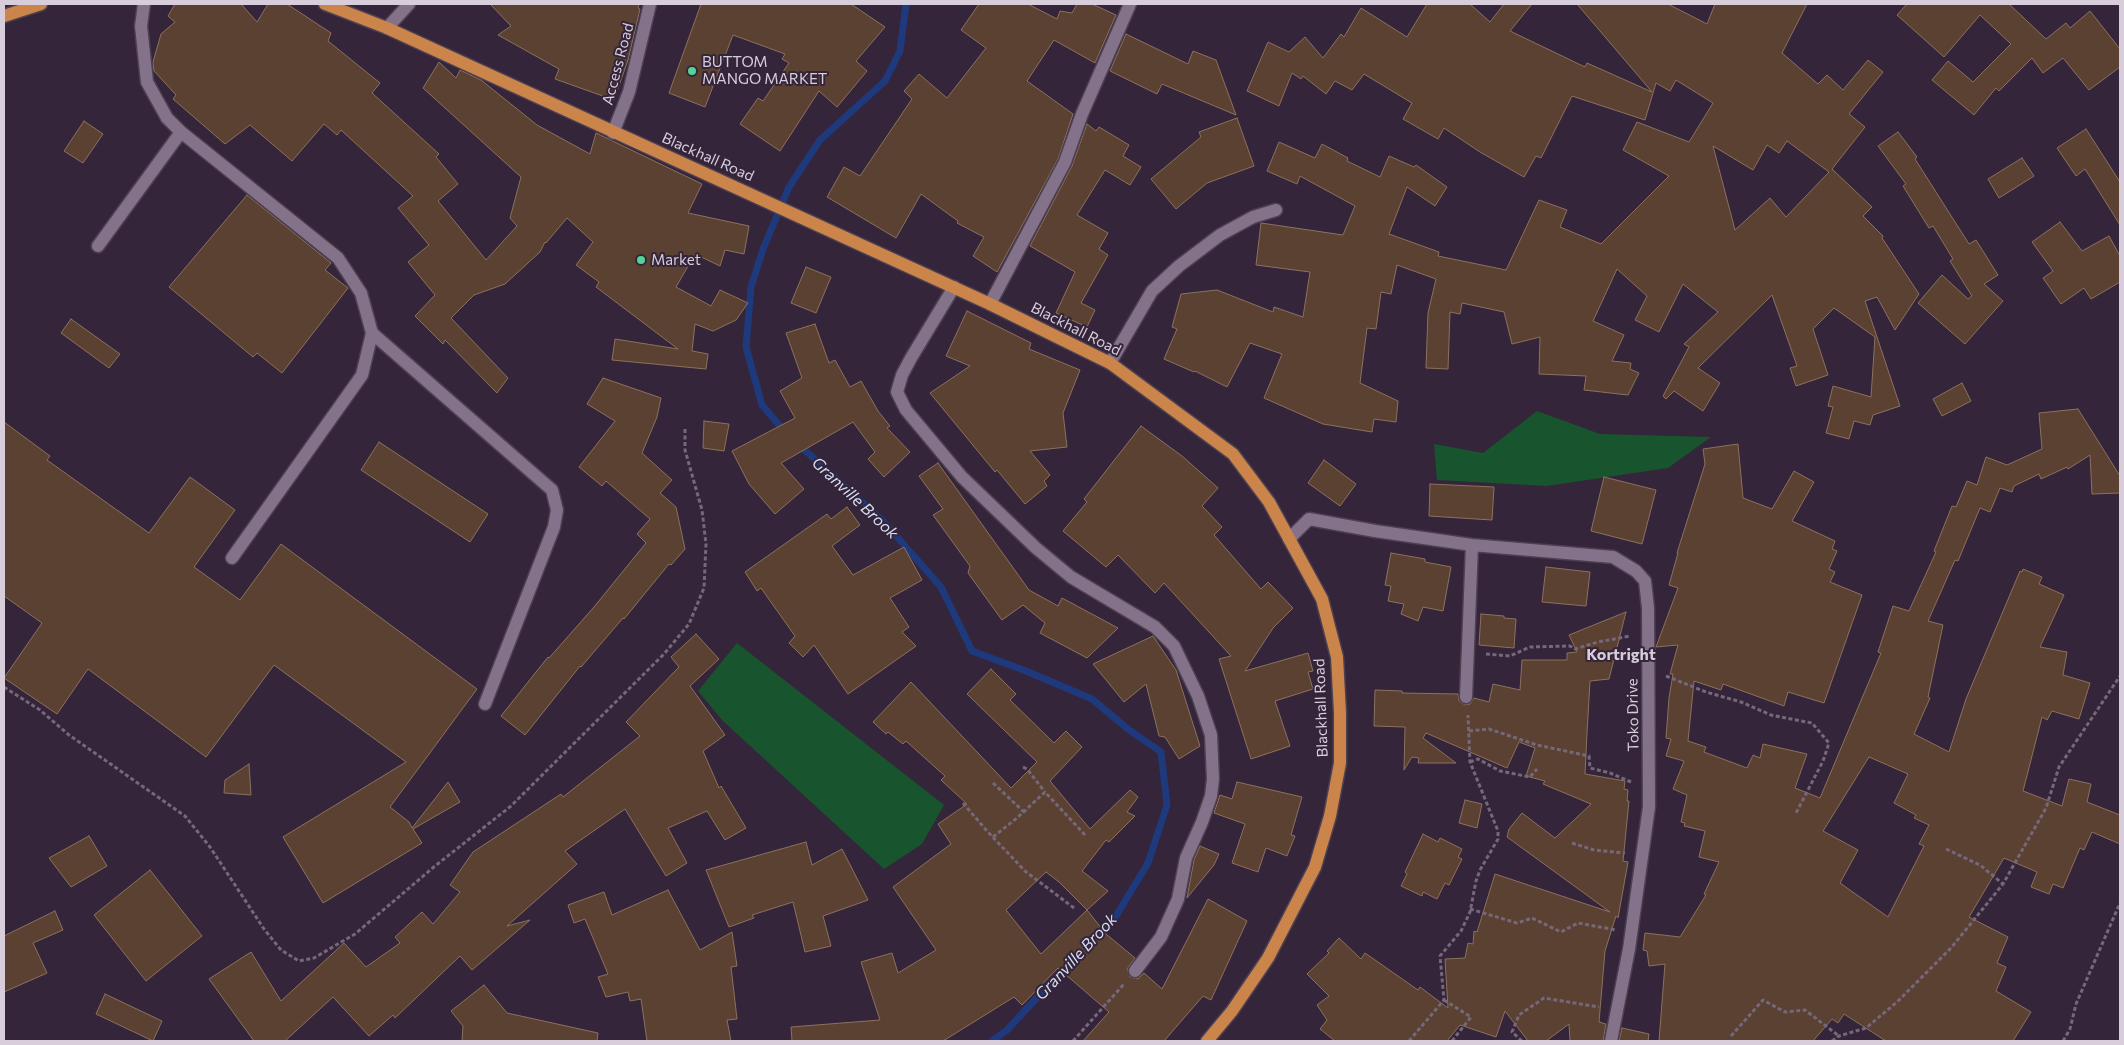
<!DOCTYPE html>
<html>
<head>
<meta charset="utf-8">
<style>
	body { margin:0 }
	#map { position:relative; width:2124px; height:1045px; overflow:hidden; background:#35253a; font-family:Commissioner,sans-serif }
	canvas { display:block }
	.frame { position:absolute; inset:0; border:5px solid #d7cddb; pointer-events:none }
</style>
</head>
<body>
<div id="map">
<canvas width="2124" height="1045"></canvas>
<div class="frame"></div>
</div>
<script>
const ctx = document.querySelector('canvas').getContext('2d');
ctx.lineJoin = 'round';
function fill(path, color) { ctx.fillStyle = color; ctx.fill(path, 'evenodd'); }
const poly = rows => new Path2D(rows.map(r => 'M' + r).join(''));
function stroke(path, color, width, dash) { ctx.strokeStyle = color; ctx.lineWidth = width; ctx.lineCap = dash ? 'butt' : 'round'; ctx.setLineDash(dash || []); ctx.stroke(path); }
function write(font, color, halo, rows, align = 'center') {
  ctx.font = font + ' Commissioner,sans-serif'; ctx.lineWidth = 4; ctx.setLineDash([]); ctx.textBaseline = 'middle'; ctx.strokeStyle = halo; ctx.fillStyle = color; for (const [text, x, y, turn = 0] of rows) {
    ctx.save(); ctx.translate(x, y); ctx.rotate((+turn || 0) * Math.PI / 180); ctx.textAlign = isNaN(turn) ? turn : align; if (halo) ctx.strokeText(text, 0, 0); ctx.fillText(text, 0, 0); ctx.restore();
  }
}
const green = poly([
	[1537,411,1600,434,1711,437,1668,468,1547,486,1437,480,1434,444,1483,453],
	[737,643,944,805,922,844,884,869,723,721,698,691]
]);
const stream = poly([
	[786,433,762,405,746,347,751,287,763,249,789,187,820,140,885,81,900,51,906,4],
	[798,444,882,520,941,587,972,651,1026,671,1092,699,1128,729,1161,752,1167,805,1148,863,1116,916,1097,935],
	[992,1041,1007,1030,1068,964]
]);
const building = poly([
	[175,4,241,4,257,22,268,4,287,4,331,33,328,41,380,83,372,93,439,154,436,157,458,184,438,201,486,260,517,226,510,218,521,177,423,88,439,62,456,78,460,70,481,80,537,125,590,154,596,133,702,184,688,213,749,226,744,254,725,250,720,266,695,254,676,287,711,306,720,290,748,303,736,320,713,331,695,324,692,351,708,354,706,369,612,360,615,339,678,349,596,287,599,282,576,265,593,242,567,218,546,243,545,242,540,252,505,284,474,295,451,318,508,378,497,393,445,340,443,344,415,316,435,295,408,262,429,245,398,208,413,196,341,130,337,135,324,124,292,161,250,125,225,144,173,99,176,95,154,71,153,62,161,34,175,22,168,16,175,4],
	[490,4,639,4,638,8,640,9,628,60,614,100,555,79,559,69,498,35,511,26,490,4],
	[701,4,851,4,885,27,856,61,867,71,837,107,819,91,780,151,740,124,758,98,763,101,789,63,782,59,785,54,733,35,705,107,669,93,701,4],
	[979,4,1028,4,1057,19,1060,11,1072,13,1077,4,1092,4,1116,15,1095,63,1054,40,1027,81,1073,114,1058,159,997,272,973,256,984,237,957,223,958,221,921,194,896,238,827,197,844,167,860,176,912,99,904,91,919,74,947,98,986,48,961,30,979,4],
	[1427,4,1470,4,1490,22,1504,4,1532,4,1510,31,1585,67,1587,63,1652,92,1577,4,1668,4,1707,24,1715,4,1807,4,1782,53,1818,84,1827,75,1843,90,1868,60,1883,72,1849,114,1865,127,1832,169,1872,207,1863,216,1883,236,1882,238,1919,294,1895,330,1877,297,1865,301,1900,406,1873,415,1870,425,1854,421,1849,439,1826,433,1833,407,1828,406,1833,386,1871,397,1875,337,1834,308,1813,329,1828,375,1796,386,1790,368,1797,366,1772,295,1698,368,1720,383,1703,411,1674,391,1666,399,1663,396,1689,347,1684,344,1718,312,1683,284,1659,332,1635,320,1647,296,1617,269,1593,321,1624,335,1612,361,1631,363,1630,369,1639,373,1628,395,1584,390,1586,376,1539,374,1540,337,1512,344,1504,312,1462,303,1460,314,1450,312,1448,369,1426,368,1428,313,1436,279,1397,265,1391,294,1381,292,1376,329,1367,328,1360,383,1398,401,1396,422,1374,419,1372,432,1323,424,1264,398,1282,354,1250,343,1227,387,1195,371,1194,372,1164,359,1177,329,1172,327,1181,294,1217,290,1273,312,1274,307,1303,317,1310,272,1256,265,1261,223,1343,235,1355,206,1300,176,1297,184,1267,171,1279,142,1315,158,1322,144,1348,158,1347,161,1380,177,1389,156,1414,167,1416,165,1447,187,1435,206,1407,187,1389,234,1439,252,1438,256,1506,270,1539,200,1567,210,1560,227,1601,244,1669,176,1623,150,1637,122,1689,142,1713,103,1676,80,1670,91,1656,83,1645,120,1572,96,1541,158,1536,156,1524,177,1480,152,1444,128,1438,139,1403,119,1412,103,1364,74,1352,90,1335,81,1326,94,1303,76,1301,79,1292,73,1279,106,1247,91,1268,42,1289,52,1305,37,1323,58,1341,34,1344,37,1361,8,1407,37,1427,4],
	[1787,141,1829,172,1786,217,1770,198,1735,230,1713,146,1753,170,1767,145,1779,153,1787,141],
	[1907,4,2009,4,2046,39,2066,23,2070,28,2090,11,2120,49,2120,67,2089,90,2063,58,2043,73,2032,58,1999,91,1996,88,1974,115,1932,80,1948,61,1973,82,2011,44,1980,15,1944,57,1897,15,1907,4],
	[1126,34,1188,64,1193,51,1216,60,1236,115,1162,84,1157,94,1110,71,1126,34],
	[1237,118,1254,166,1207,183,1176,209,1151,179,1201,137,1199,132,1237,118],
	[84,121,103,134,83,163,64,151,84,121],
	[1087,124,1096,131,1099,127,1129,145,1123,156,1141,167,1130,185,1105,170,1077,215,1108,233,1099,249,1108,255,1081,303,1095,310,1087,327,1056,313,1075,272,1030,246,1072,166,1087,124],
	[2086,129,2120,182,2120,225,2085,169,2076,176,2057,148,2086,129],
	[1898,132,1917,157,1915,159,1969,244,1976,240,1998,275,1984,284,2003,301,1965,344,1918,303,1942,275,1968,299,1972,296,1950,261,1953,259,1933,226,1929,228,1903,186,1906,184,1878,146,1898,132],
	[2022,158,2034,176,1999,198,1988,179,2022,158],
	[247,195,331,263,325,270,348,288,282,373,257,353,253,357,169,287,247,195],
	[2060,222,2082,251,2109,236,2120,256,2120,282,2091,299,2084,288,2061,304,2043,278,2053,271,2032,242,2060,222],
	[806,267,831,277,816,313,791,303,806,267],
	[967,311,1031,343,1029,349,1080,370,1063,413,1067,447,1030,451,1050,475,1044,481,1047,486,1025,504,997,470,995,472,930,393,970,366,946,356,967,311],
	[71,319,120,354,109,368,61,333,71,319],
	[815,324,829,363,835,360,850,387,861,381,878,411,890,426,887,428,910,452,884,477,868,459,875,452,853,422,781,463,804,489,775,514,749,484,732,451,795,418,780,391,802,378,786,333,815,324],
	[603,378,661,398,657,417,642,453,672,480,660,493,676,507,685,549,671,565,669,564,624,619,623,618,581,667,580,666,525,735,501,716,548,657,549,658,594,607,646,543,637,534,650,519,606,481,602,486,579,467,615,421,587,404,603,378],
	[1962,383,1971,401,1942,416,1933,399,1962,383],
	[2078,409,2120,476,2120,493,2092,494,2090,455,2068,469,2067,467,2041,479,2039,474,2014,486,2012,492,2000,488,1990,512,1980,508,1958,561,1955,560,1928,621,1943,625,1928,697,1930,698,1914,734,1949,752,1966,699,2020,571,2022,572,2023,569,2042,577,2039,584,2064,595,2040,647,2067,652,2063,675,2090,683,2079,719,2052,711,2047,720,2042,717,2023,791,2062,806,2069,779,2091,784,2087,802,2120,815,2120,844,2092,832,2084,850,2080,848,2063,888,2053,884,2049,894,2031,887,2037,872,2004,858,1969,917,2008,937,1997,963,2006,967,1996,991,2031,1012,2013,1041,1886,1041,1844,1014,1838,1023,1832,1019,1813,1041,1659,1041,1665,964,1649,966,1647,951,1643,950,1645,933,1680,937,1706,895,1704,894,1719,862,1699,857,1705,831,1684,826,1685,823,1681,822,1687,795,1673,789,1684,761,1666,756,1671,739,1666,738,1669,698,1673,674,1670,674,1678,645,1656,647,1678,588,1669,585,1678,553,1677,553,1705,464,1703,449,1738,444,1743,498,1772,509,1794,471,1814,482,1792,521,1835,541,1832,549,1837,551,1829,569,1835,572,1830,582,1862,595,1824,703,1788,692,1784,706,1723,684,1721,690,1694,681,1688,741,1706,747,1704,752,1747,768,1753,755,1760,758,1763,744,1807,754,1795,788,1820,798,1881,653,1878,652,1893,606,1909,611,1936,552,1934,551,1952,506,1956,507,1967,481,1977,485,1986,457,2007,465,2042,449,2039,413,2078,409],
	[1869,757,1908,774,1894,803,1916,815,1914,818,1929,825,1919,844,1924,846,1888,917,1840,883,1858,850,1823,831,1869,757],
	[704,421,729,424,724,451,703,448,704,421],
	[4,422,50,456,47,460,149,533,190,477,235,510,194,567,240,600,281,544,477,689,390,807,409,822,412,828,448,782,460,802,413,829,422,843,323,903,283,837,406,762,274,665,206,757,88,669,57,714,4,678,42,623,4,596,4,422],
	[1141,426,1182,456,1218,488,1202,506,1222,527,1214,535,1261,589,1268,582,1293,608,1273,628,1245,671,1308,653,1313,671,1308,672,1313,689,1275,701,1290,746,1251,759,1219,659,1231,656,1164,583,1155,593,1118,555,1106,567,1063,531,1087,502,1084,499,1141,426],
	[379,442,488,514,470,542,361,470,379,442],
	[1324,460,1356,484,1340,506,1308,483,1324,460],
	[938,463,1029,590,1058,606,1062,598,1118,628,1087,658,1040,633,1045,623,1023,605,1002,620,968,573,970,566,933,515,943,509,919,476,938,463],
	[1604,477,1656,490,1642,544,1591,531,1604,477],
	[1430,484,1494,487,1492,520,1429,516,1430,484],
	[847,507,860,525,832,546,853,575,904,547,922,580,890,598,909,627,902,632,916,646,848,694,814,645,803,657,789,643,795,636,761,588,757,591,745,572,827,514,831,519,847,507],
	[1391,553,1425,559,1425,562,1451,567,1443,611,1423,607,1418,621,1401,614,1404,604,1388,601,1391,586,1385,585,1391,553],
	[1546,567,1590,572,1586,606,1542,602,1546,567],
	[1626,612,1609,679,1590,681,1587,733,1585,774,1625,781,1624,789,1628,790,1627,801,1629,801,1623,861,1628,862,1618,918,1616,916,1605,951,1599,1022,1606,1024,1603,1041,1570,1041,1569,1024,1546,1041,1528,1041,1505,1011,1496,1037,1460,1025,1447,1041,1335,1041,1320,1029,1327,1020,1317,1005,1329,996,1307,974,1329,953,1327,951,1339,938,1361,959,1365,953,1418,990,1420,987,1448,1008,1445,959,1465,958,1468,943,1473,944,1474,931,1477,932,1495,874,1610,912,1507,837,1509,829,1522,813,1555,838,1591,804,1543,784,1545,781,1526,776,1535,748,1519,742,1507,768,1426,733,1423,738,1456,763,1418,763,1419,758,1412,757,1404,770,1405,727,1374,726,1375,690,1402,691,1402,693,1458,694,1459,701,1465,705,1470,704,1474,698,1489,702,1493,684,1520,690,1522,660,1567,660,1567,653,1577,652,1569,635,1626,612],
	[1481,614,1504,616,1504,618,1516,619,1514,648,1479,645,1481,614],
	[696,634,719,659,690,686,725,735,703,751,719,788,721,786,746,828,725,840,707,811,668,828,687,863,666,876,625,809,565,851,577,864,507,926,530,920,472,970,460,956,395,1018,393,1015,369,1036,333,997,285,1041,254,1041,209,979,251,952,281,1001,344,943,366,967,400,943,395,937,422,912,433,924,460,892,450,885,473,852,561,794,563,797,640,736,626,722,679,667,671,657,696,634],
	[1153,636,1176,670,1200,746,1179,759,1165,737,1159,736,1146,684,1124,702,1093,664,1153,636],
	[991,669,1016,694,1010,700,1054,743,1066,731,1082,747,1050,781,1090,829,1130,790,1138,797,1127,812,1135,816,1109,842,1106,840,1082,871,1108,891,1087,910,1106,934,1135,958,1127,969,1130,977,1138,979,1144,973,1162,989,1208,899,1247,921,1211,1000,1203,996,1164,1041,1083,1041,1109,1012,1058,968,1022,1005,1014,997,943,1041,792,1041,791,1027,880,1020,861,962,892,953,898,973,936,950,893,887,951,844,938,824,967,804,941,780,945,776,906,741,903,744,888,732,886,734,873,722,911,682,1011,788,1037,762,967,694,991,669],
	[1046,872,1059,882,1087,910,1041,954,1006,910,1046,872],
	[249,764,251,795,224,793,225,780,249,764],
	[1237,782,1302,797,1291,835,1295,836,1287,856,1266,848,1258,872,1232,863,1245,824,1214,813,1220,795,1232,799,1237,782],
	[1465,800,1482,804,1477,828,1459,823,1465,800],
	[1423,834,1438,842,1440,838,1462,849,1458,857,1462,859,1449,885,1445,883,1437,899,1423,892,1422,896,1401,886,1407,874,1405,872,1423,834],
	[89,836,107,866,71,887,49,858,89,836],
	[806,842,812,865,842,849,868,900,823,916,831,946,805,952,793,902,752,915,754,918,729,927,706,870,806,842],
	[1200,846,1219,854,1214,865,1187,898,1194,860,1200,846],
	[150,870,202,936,146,981,94,915,150,870],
	[668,890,700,950,732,932,737,966,731,967,737,1019,727,1020,731,1041,647,1041,641,999,630,1001,628,992,606,997,598,977,608,974,585,919,574,923,568,905,604,892,612,915,668,890],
	[55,911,63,930,33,943,47,973,4,992,4,936,55,911],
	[484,985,507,1013,598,1033,597,1041,462,1041,463,1026,451,1011,484,985],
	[105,994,162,1021,153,1041,96,1014,105,994],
	[1622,1028,1649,1034,1648,1041,1619,1041,1622,1028]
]);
const path = poly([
	[1486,654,1510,656,1530,647,1570,646,1575,649,1598,642,1630,636],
	[1666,676,1706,692,1741,702,1771,715,1812,723,1829,743,1823,761,1795,815],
	[4,687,40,710,69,735,185,816,210,847,264,929,281,950,299,961,314,958,355,934,435,866,511,806,664,654,689,624,704,588,706,544,702,510,685,450,685,429],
	[1469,731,1489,729,1537,745,1589,756,1590,768,1610,773,1631,782],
	[1470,762,1478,759,1500,771,1530,777,1537,769],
	[1023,767,1027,769,1045,792],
	[993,783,1024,812],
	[963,803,987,831,1025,871,1074,908],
	[993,837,1017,818,1045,792,1086,836],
	[1572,843,1594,850,1625,853],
	[1946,849,1980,865,2003,884],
	[1470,909,1517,923,1532,918,1561,932,1578,923,1616,930],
	[1444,1000,1471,1017,1452,1041],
	[1731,1036,1763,1000,1785,1012,1805,1010,1839,1036],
	[1073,1041,1124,984],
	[1409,1041,1444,1000,1440,956,1461,931,1470,912,1476,881,1480,870,1498,839,1498,831,1470,762,1468,715],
	[1522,1041,1512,1032,1519,1015,1544,998,1599,1007],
	[1832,1041,1839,1036,1866,1028,1897,1002,1951,948,2003,884,2046,808,2059,767,2120,676],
	[2063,1041,2070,1029,2076,1004,2120,903]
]);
const minor = poly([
	[144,4,141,26,147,82,167,118,181,132,338,258,361,293,372,333,362,375,232,558],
	[387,28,409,4],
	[613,133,629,92,650,4],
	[98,246,181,132],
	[954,287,911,358,902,375,897,392,906,410,962,477,1036,548,1071,577,1155,627,1174,646,1198,696,1211,735,1213,779,1211,796,1202,822,1186,858,1178,899,1161,937,1135,971],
	[990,304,1065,162,1082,114,1130,4],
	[372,333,552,490,557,510,554,527,485,704],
	[1110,363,1152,291,1179,266,1220,235,1253,217,1276,210],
	[1289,539,1309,519,1375,531,1472,545,1613,557,1636,571,1645,581,1648,608,1649,807,1629,949,1611,1041],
	[1466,697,1472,545]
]);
const major = poly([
	[325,4,387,28,990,304,1110,363,1233,454,1269,502,1322,599,1337,657,1340,713,1340,763,1330,816,1315,867,1268,958,1232,1011,1207,1041],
	[4,16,41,4]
]);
const markers = [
	[692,71,5,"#54d396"],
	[641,260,5,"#54d396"]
];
const poiNames = [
	["BUTTOM",702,62],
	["MANGO MARKET",702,79],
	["Market",651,260]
];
const streetNames = [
	["Access Road",618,64,-75],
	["Blackhall Road",708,157,24],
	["Blackhall Road",1076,329,27],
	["Blackhall Road",1321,708,-92],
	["Toko Drive",1633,715,-91]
];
const waterNames = [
	["Granville Brook",855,498,43],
	["Granville Brook",1076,957,-47]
];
const neighbourhoodNames = [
	["Kortright",1621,655]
];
fill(green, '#18542d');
stroke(stream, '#1e397c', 7);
fill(building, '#5a4131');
stroke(building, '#8c715f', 1);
stroke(minor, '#4d4051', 15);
stroke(major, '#4d4051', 15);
stroke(path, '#76687a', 3, [4, 2.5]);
stroke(minor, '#84728a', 12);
stroke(major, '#cb844a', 12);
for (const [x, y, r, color] of markers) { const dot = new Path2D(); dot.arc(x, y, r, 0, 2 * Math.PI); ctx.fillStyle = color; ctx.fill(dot); stroke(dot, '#35253a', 2); }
write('15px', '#d7cddb', '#35253a', poiNames, 'left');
write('15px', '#d7cddb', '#35253a', streetNames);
write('italic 16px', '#d5dff4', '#35253a', waterNames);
write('bold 16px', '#d7cddb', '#35253a', neighbourhoodNames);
</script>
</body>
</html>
